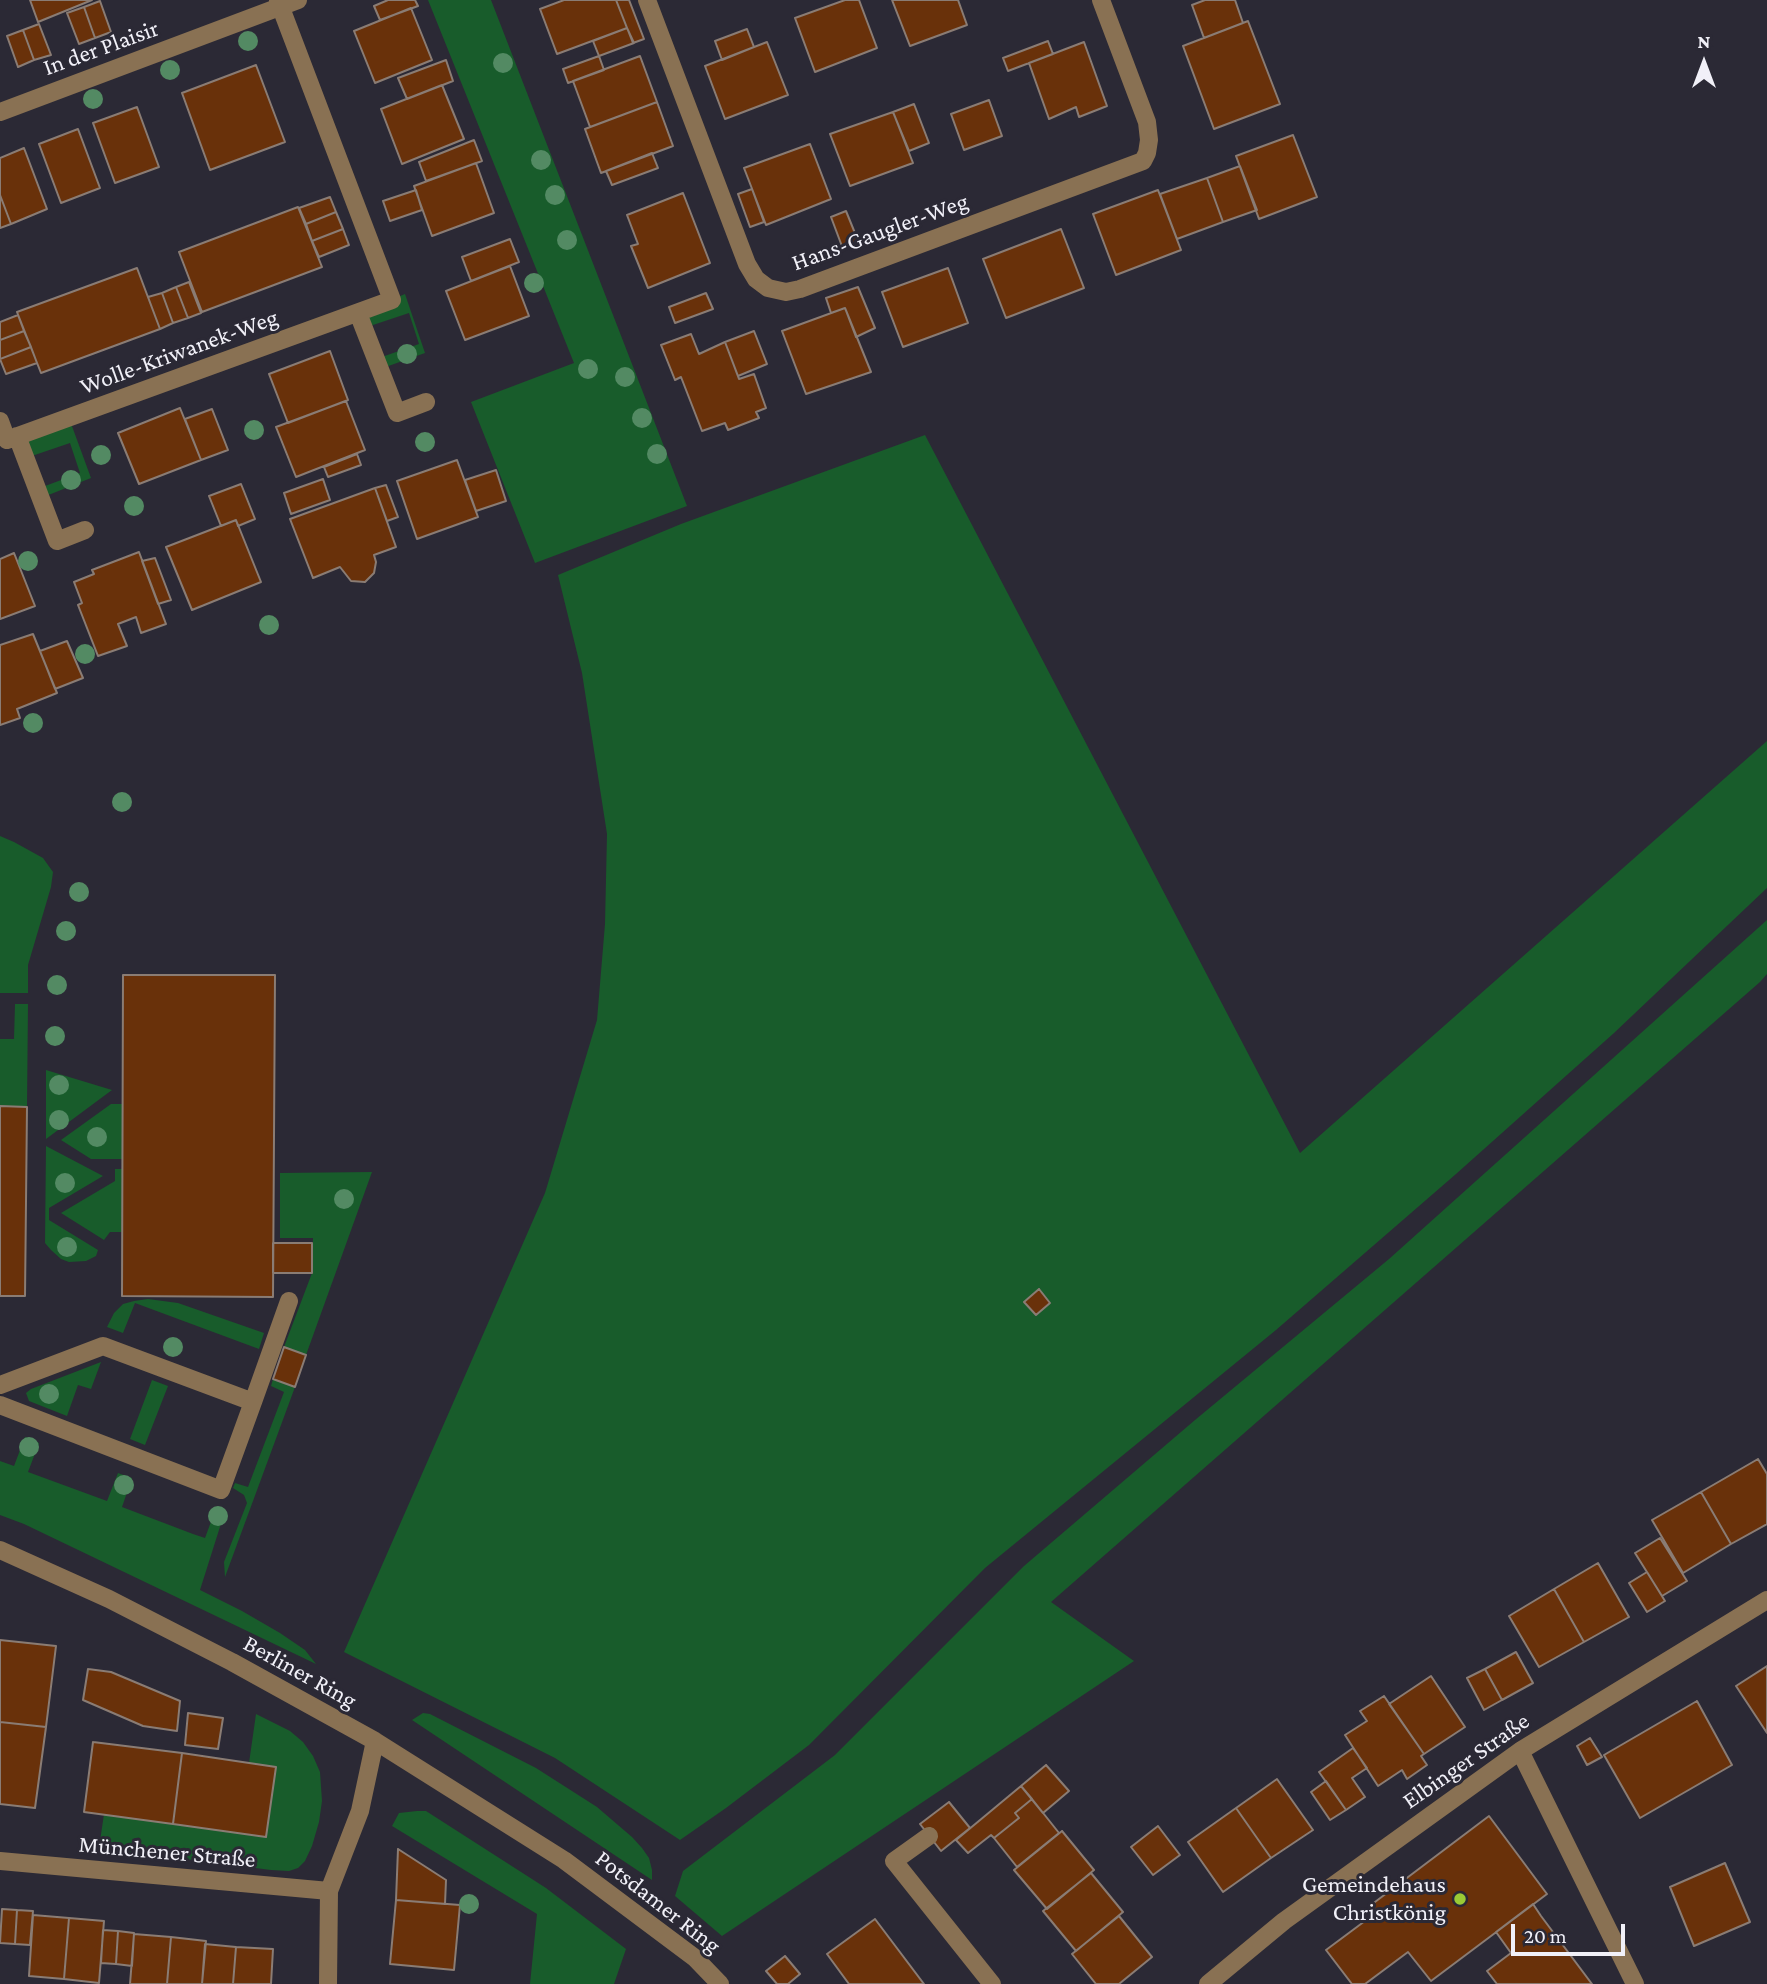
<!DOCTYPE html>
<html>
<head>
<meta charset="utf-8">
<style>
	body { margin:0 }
	#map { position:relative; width:1767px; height:1984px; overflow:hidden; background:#2b2935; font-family:"Crimson Pro",serif }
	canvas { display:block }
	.north { position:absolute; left:1669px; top:28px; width:70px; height:70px; -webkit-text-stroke:5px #2b2935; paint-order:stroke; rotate:0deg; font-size:19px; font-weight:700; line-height:28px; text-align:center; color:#f1f0f8 }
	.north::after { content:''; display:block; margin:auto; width:24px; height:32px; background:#f1f0f8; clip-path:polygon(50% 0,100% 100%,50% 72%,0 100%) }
	.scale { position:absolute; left:1511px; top:1924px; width:114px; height:32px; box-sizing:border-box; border:4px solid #f1f0f8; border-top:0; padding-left:9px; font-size:21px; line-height:24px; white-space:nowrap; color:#f1f0f8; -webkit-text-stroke:5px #2b2935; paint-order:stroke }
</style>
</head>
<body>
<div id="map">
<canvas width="1767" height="1984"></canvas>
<div class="north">N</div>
<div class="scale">20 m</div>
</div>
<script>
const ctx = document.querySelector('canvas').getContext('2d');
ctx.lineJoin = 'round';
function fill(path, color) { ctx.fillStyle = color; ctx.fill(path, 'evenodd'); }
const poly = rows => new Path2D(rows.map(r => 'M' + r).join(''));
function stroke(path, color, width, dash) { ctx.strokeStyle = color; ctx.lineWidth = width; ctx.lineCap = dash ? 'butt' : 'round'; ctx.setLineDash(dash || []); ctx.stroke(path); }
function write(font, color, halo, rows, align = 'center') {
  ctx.font = font + ' "Crimson Pro",serif'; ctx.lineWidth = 6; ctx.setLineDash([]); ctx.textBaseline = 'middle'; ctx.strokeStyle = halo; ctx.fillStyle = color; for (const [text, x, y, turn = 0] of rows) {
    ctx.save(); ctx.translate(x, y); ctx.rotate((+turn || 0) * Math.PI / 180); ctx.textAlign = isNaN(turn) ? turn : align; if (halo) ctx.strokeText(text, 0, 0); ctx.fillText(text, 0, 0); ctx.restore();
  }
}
const green = poly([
	[428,0,491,0,687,506,535,563,471,402,574,363],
	[405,294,425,353,380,369,376,359,419,344,409,313,364,328,358,313],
	[69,418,91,478,41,498,37,489,80,473,70,443,26,458,17,436],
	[925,435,1300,1153,1767,741,1767,888,1614,1033,1456,1174,1276,1330,985,1568,809,1745,726,1808,680,1840,555,1758,344,1652,545,1193,597,1020,605,924,607,834,582,673,558,575,681,524],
	[0,836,14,842,43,858,53,872,51,887,28,965,28,993,0,993],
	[1767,920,1767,974,1760,982,1051,1602,1134,1661,722,1936,675,1896,683,1871,835,1755,1024,1566,1195,1420,1389,1259],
	[15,1004,28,1004,27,1107,0,1106,0,1039,14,1039],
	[46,1070,112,1090,46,1139],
	[111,1104,122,1104,122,1159,91,1159,61,1140],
	[46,1146,103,1176,49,1208,49,1220,98,1250,96,1256,86,1261,69,1262,61,1259,51,1250,45,1243],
	[115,1169,122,1169,122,1232,110,1232,104,1240,61,1213,115,1181],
	[372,1172,306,1355,284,1347,312,1273,313,1238,280,1238,280,1173],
	[148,1299,178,1303,264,1333,259,1349,135,1303,123,1333,107,1327,114,1313,123,1304,134,1301],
	[101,1362,91,1389,78,1385,67,1416,29,1401,26,1393,31,1389],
	[273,1379,295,1387,225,1577,224,1562,247,1503,244,1495,233,1488,235,1483,248,1487,284,1392,271,1386],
	[152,1380,168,1386,145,1445,130,1439],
	[25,1437,39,1443,28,1472,107,1501,118,1473,132,1478,122,1507,193,1534,205,1538,216,1508,225,1511,200,1590,242,1611,280,1633,305,1650,316,1664,24,1524,0,1515,0,1461,14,1466],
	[423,1713,430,1714,536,1768,597,1807,632,1837,642,1848,649,1858,652,1870,652,1880,412,1720],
	[256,1714,290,1731,303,1742,313,1756,320,1772,322,1801,319,1822,312,1846,305,1861,298,1868,289,1871,271,1870,99,1848,104,1814,266,1837,276,1767,249,1763],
	[417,1811,426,1811,546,1888,626,1949,614,1984,530,1984,537,1914,392,1826,399,1813]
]);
const building = poly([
	[30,0,92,0,38,22,30,0],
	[388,0,415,0,418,6,380,20,374,6,388,0],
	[564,0,616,0,627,28,557,54,540,9,564,0],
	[616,0,629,0,644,39,633,43,616,0],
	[845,0,859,0,877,48,815,72,795,18,845,0],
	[892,0,958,0,967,25,910,46,892,0],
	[1205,0,1235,0,1243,23,1204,38,1192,5,1205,0],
	[100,1,111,32,95,38,84,7,100,1],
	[84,7,95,38,79,44,67,13,84,7],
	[411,8,432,60,375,83,354,31,411,8],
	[1248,21,1280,104,1214,129,1183,46,1248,21],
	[39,24,51,55,34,60,23,30,39,24],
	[627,28,634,43,599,56,593,41,627,28],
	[747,29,754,47,722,60,715,41,747,29],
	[23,30,34,60,18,67,7,36,23,30],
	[1048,41,1053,54,1008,71,1003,58,1048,41],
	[767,42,788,95,725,119,705,66,767,42],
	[1084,42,1107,106,1079,117,1076,107,1049,119,1029,63,1084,42],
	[599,56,604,70,568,83,563,69,599,56],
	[640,56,657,102,590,127,573,81,640,56],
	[446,60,453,81,407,99,398,78,446,60],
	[256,65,285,142,210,170,182,93,256,65],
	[442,85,464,139,402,164,381,109,442,85],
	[989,100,1002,136,964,150,951,114,989,100],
	[657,102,673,146,601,173,585,129,657,102],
	[914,104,929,143,909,151,893,112,914,104],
	[137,107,159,167,115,183,93,123,137,107],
	[893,112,913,163,850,186,830,134,893,112],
	[78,129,100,188,61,203,39,144,78,129],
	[1293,135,1317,197,1259,219,1236,156,1293,135],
	[474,140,482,161,426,181,419,162,474,140],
	[810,144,831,199,766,225,744,168,810,144],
	[24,148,47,209,11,224,0,195,0,158,24,148],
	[652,153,658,168,612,185,606,171,652,153],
	[476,163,494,213,432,236,414,186,476,163],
	[1240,166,1257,210,1223,222,1207,178,1240,166],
	[1207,178,1223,222,1177,239,1160,194,1207,178],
	[752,189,764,222,750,227,738,194,752,189],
	[416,190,422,210,390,221,383,201,416,190],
	[1158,190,1181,250,1116,275,1093,214,1158,190],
	[683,193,710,263,648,288,631,246,638,244,627,215,683,193],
	[0,195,11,224,0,228,0,195],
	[330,197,336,212,306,224,299,208,330,197],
	[298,207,322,267,202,312,179,252,298,207],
	[846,211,859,243,843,249,831,217,846,211],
	[336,212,343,229,312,241,306,224,336,212],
	[343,229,349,245,319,257,312,241,343,229],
	[1061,229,1084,288,1006,318,983,259,1061,229],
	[510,239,519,262,471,281,462,257,510,239],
	[510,266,529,316,465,340,446,291,510,266],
	[137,268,160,329,41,373,17,312,137,268],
	[948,268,968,323,903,347,882,292,948,268],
	[189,282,201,313,188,318,176,287,189,282],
	[176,287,188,318,173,323,162,293,176,287],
	[858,287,875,328,856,337,845,308,831,313,826,298,858,287],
	[162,293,173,323,160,329,148,297,162,293],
	[706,293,713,309,675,323,669,307,706,293],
	[845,308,871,372,806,394,782,331,845,308],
	[18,315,24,331,0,340,0,322,18,315],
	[24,331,31,347,0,359,0,340,24,331],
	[754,331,767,364,738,376,725,342,754,331],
	[691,334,699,354,725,342,739,379,754,374,766,408,756,412,759,418,728,430,725,423,702,431,681,377,675,380,661,345,691,334],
	[31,347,37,363,6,374,0,359,31,347],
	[330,351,348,400,288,423,269,374,330,351],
	[346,401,365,450,296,477,276,427,346,401],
	[180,408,201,460,139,484,118,433,180,408],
	[212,409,228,450,201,460,185,419,212,409],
	[357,454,361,465,328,477,324,467,357,454],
	[457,460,478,517,417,539,397,481,457,460],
	[496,470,506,501,476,511,465,480,496,470],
	[323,479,330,500,291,514,284,493,323,479],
	[241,484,255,519,238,526,236,520,221,526,209,496,241,484],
	[386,485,398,517,387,521,375,488,386,485],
	[375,488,396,547,374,555,376,562,374,573,365,582,351,581,340,567,313,578,290,519,375,488],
	[236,520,261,582,192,610,166,547,236,520],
	[139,552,166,624,141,633,136,617,118,624,127,646,98,656,78,605,82,603,74,582,94,574,92,570,139,552],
	[14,553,35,606,0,619,0,559,14,553],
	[155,558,171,600,158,604,142,561,155,558],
	[33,634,57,693,17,709,20,718,0,725,0,645,33,634],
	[67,641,83,678,55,689,40,651,67,641],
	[123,975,275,975,273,1297,122,1296,123,975],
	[0,1106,27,1107,25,1296,0,1296,0,1106],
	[273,1243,312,1243,312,1273,273,1273,273,1243],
	[1039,1289,1050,1303,1036,1315,1024,1302,1039,1289],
	[284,1347,306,1355,295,1387,273,1379,284,1347],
	[1758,1459,1767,1474,1767,1524,1731,1544,1701,1492,1758,1459],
	[1701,1492,1731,1544,1683,1573,1652,1520,1701,1492],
	[1660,1538,1687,1581,1662,1596,1635,1553,1660,1538],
	[1598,1563,1629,1617,1584,1642,1554,1589,1598,1563],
	[1647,1572,1665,1601,1647,1612,1629,1583,1647,1572],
	[1554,1589,1584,1642,1539,1667,1509,1616,1554,1589],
	[0,1640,56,1646,46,1727,0,1722,0,1640],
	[1516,1652,1533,1683,1502,1700,1485,1669,1516,1652],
	[1767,1666,1767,1733,1736,1686,1767,1666],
	[88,1669,111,1672,180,1701,177,1731,143,1726,83,1700,88,1669],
	[1485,1669,1502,1700,1484,1710,1467,1678,1485,1669],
	[1431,1676,1465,1727,1424,1754,1389,1704,1431,1676],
	[1384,1696,1424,1754,1421,1756,1427,1765,1407,1779,1402,1770,1378,1786,1345,1735,1367,1721,1360,1711,1384,1696],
	[1697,1701,1732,1765,1640,1818,1604,1755,1697,1701],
	[188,1713,223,1718,218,1749,185,1745,188,1713],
	[0,1722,46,1727,35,1808,0,1804,0,1722],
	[1590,1738,1602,1757,1587,1765,1577,1746,1590,1738],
	[93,1742,182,1753,173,1824,84,1812,93,1742],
	[1353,1748,1367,1768,1352,1778,1365,1797,1346,1810,1319,1772,1353,1748],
	[182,1753,276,1767,266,1837,173,1824,182,1753],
	[1046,1765,1069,1791,1043,1813,1021,1786,1046,1765],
	[1277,1779,1313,1830,1271,1858,1236,1808,1277,1779],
	[1326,1781,1346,1810,1330,1820,1311,1792,1326,1781],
	[1021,1786,1032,1799,1015,1813,1019,1818,994,1838,991,1835,968,1853,956,1840,1021,1786],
	[1032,1799,1059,1833,1017,1867,994,1838,1019,1818,1015,1813,1032,1799],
	[949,1802,970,1828,941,1851,920,1824,949,1802],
	[1236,1808,1271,1858,1223,1892,1188,1842,1236,1808],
	[1489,1816,1547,1894,1431,1981,1408,1952,1365,1984,1352,1984,1326,1950,1377,1912,1371,1905,1489,1816],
	[1158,1826,1180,1855,1153,1875,1131,1847,1158,1826],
	[1062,1831,1094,1870,1047,1909,1014,1870,1062,1831],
	[398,1849,446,1880,445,1904,396,1900,398,1849],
	[1725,1863,1750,1922,1694,1946,1670,1887,1725,1863],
	[1091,1873,1123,1912,1076,1951,1043,1911,1091,1873],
	[396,1900,460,1905,454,1970,390,1964,396,1900],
	[1533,1904,1541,1916,1592,1984,1497,1984,1487,1971,1511,1953,1496,1932,1533,1904],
	[2,1909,17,1910,15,1944,0,1943,2,1909],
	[17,1910,33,1911,30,1945,15,1944,17,1910],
	[33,1915,69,1918,64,1979,29,1976,33,1915],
	[1119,1916,1152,1957,1119,1984,1096,1984,1072,1954,1119,1916],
	[69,1918,104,1921,99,1983,64,1979,69,1918],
	[875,1919,924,1984,849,1984,827,1954,875,1919],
	[103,1930,118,1931,116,1964,101,1963,103,1930],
	[118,1931,134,1933,132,1966,116,1964,118,1931],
	[134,1934,171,1937,167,1984,130,1984,134,1934],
	[171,1937,206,1941,202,1984,167,1984,171,1937],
	[205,1944,236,1947,233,1984,202,1984,205,1944],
	[236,1947,273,1949,271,1984,233,1984,236,1947],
	[785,1956,800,1974,788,1984,777,1984,766,1971,785,1956]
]);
const minor = poly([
	[647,0,747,264,756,279,768,288,786,292,800,289,1143,161,1147,153,1149,140,1147,122,1101,0],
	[0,112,298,0],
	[358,313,397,413,426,402],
	[0,421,7,440,392,300,278,0],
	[17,436,57,541,85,530],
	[0,1385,103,1346,253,1402,221,1490,0,1405],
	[253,1402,289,1301],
	[0,1550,109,1599,232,1662,375,1741,564,1860,695,1958,720,1984],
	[1520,1751,1635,1984],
	[929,1836,894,1861,992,1984],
	[0,1861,329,1891],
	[328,1984,329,1891,360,1811,375,1741],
	[1208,1984,1284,1921,1520,1751,1767,1600]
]);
const trees = [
	[248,41],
	[503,63],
	[170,70],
	[93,99],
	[541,160],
	[555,195],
	[567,240],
	[534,283],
	[407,354],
	[588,369],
	[625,377],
	[642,418],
	[254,430],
	[425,442],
	[657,454],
	[101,455],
	[71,480],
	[134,506],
	[28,561],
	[269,625],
	[85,654],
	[33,723],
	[122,802],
	[79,892],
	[66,931],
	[57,985],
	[55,1036],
	[59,1085],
	[59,1120],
	[97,1137],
	[65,1183],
	[344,1199],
	[67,1247],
	[173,1347],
	[49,1394],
	[29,1447],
	[124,1485],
	[218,1516],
	[469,1904]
];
const markers = [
	[1460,1899,7,"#9acb35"]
];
const streetNames = [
	["In der Plaisir",101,48,-20],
	["Hans-Gaugler-Weg",880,232,-20],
	["Wolle-Kriwanek-Weg",179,352,-20],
	["Berliner Ring",300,1672,29],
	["Elbinger Straße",1466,1761,-35],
	["Münchener Straße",167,1852,5],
	["Potsdamer Ring",658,1902,38]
];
const poiNames = [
	["Gemeindehaus",1446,1885],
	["Christkönig",1446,1913]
];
fill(green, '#185c2b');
fill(building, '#69310a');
stroke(building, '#8a7c74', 2);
stroke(minor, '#897153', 18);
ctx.fillStyle = '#538a63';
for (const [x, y] of trees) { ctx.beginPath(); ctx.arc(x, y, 10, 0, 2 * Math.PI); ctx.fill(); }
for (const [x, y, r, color] of markers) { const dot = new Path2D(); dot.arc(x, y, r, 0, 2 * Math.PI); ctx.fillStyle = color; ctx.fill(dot); stroke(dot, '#2b2935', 2.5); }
write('24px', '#f1f0f8', '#2b2935', streetNames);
write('24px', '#f1f0f8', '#2b2935', poiNames, 'right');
</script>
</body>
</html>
